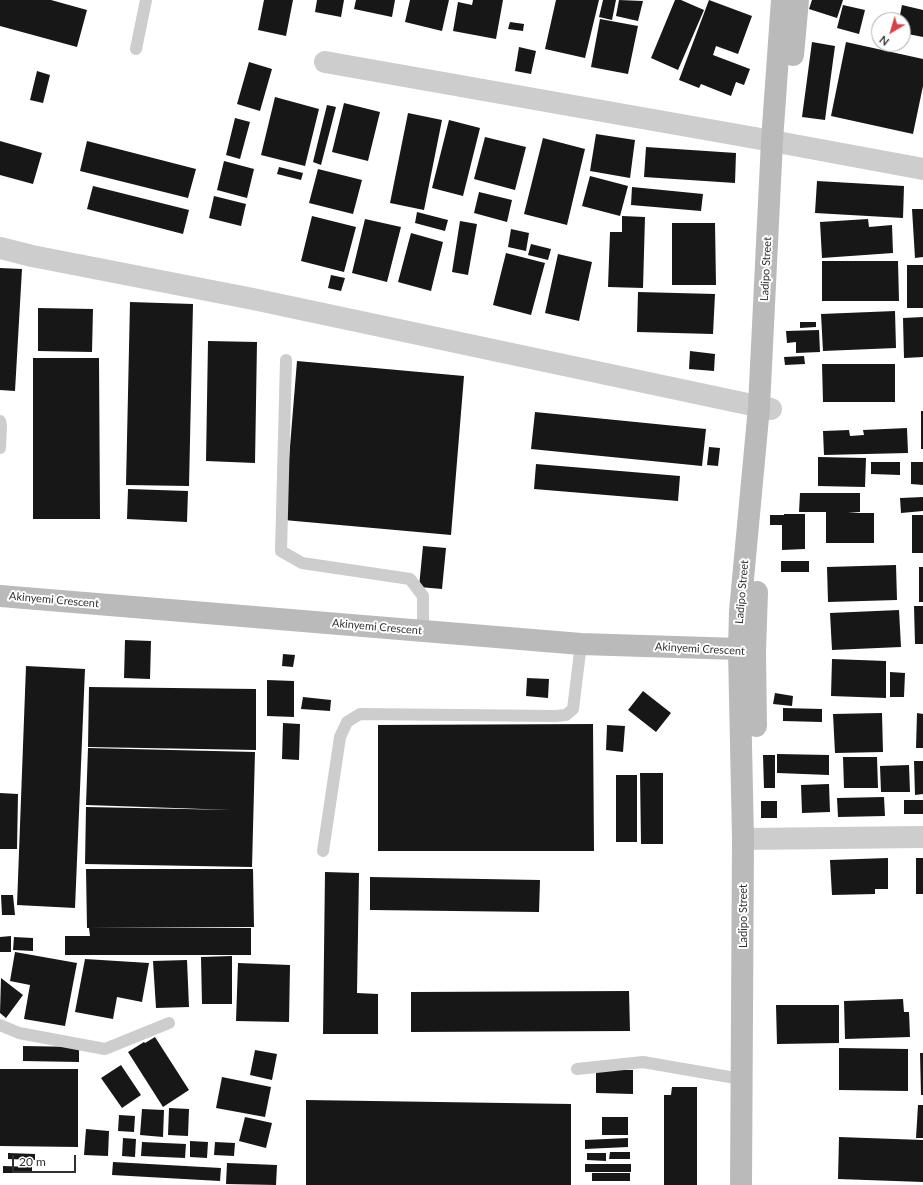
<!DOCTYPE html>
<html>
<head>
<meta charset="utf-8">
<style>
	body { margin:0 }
	#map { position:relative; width:923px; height:1185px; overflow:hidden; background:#fff; font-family:Lato,sans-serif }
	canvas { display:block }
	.north { position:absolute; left:871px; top:12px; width:40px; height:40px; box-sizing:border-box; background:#fff; border:1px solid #acacac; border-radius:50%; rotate:218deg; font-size:11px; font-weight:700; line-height:16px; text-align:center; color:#303030 }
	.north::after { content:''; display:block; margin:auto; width:14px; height:18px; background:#da3f47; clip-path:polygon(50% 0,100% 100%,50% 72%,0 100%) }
	.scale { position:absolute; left:12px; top:1155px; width:64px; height:18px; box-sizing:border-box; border:2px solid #303030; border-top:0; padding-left:5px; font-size:12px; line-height:14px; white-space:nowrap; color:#303030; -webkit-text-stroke:3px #fff; paint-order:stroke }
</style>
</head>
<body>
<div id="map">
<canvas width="923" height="1185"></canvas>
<div class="north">N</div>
<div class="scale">20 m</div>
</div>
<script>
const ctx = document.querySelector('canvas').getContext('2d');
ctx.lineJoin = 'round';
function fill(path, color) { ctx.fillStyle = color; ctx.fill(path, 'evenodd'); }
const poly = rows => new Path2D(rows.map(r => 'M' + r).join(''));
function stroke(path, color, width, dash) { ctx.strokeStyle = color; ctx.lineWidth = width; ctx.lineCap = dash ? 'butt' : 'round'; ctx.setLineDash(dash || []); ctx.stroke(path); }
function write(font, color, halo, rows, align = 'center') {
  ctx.font = font + ' Lato,sans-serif'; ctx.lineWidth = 4; ctx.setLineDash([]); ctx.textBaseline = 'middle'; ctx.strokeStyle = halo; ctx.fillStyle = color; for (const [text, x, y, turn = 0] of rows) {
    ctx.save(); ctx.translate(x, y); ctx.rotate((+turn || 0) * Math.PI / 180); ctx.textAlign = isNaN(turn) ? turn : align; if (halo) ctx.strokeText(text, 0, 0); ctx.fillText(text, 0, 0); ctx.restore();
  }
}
const building = poly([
	[0,0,51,0,87,10,77,47,0,26],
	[264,0,293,0,286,36,258,30],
	[317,0,344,0,341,17,315,12],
	[356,0,395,0,392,17,354,9],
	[410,0,449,0,442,31,405,22],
	[473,0,503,0,496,39,453,31,458,2,472,5],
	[556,0,599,0,585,58,545,49],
	[603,0,616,0,612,20,599,17],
	[619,0,643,1,638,21,616,16],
	[675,0,681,0,704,10,678,70,651,58],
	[709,0,752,16,738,54,716,46,713,55,750,69,744,85,736,82,731,96,701,84,699,88,679,80],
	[812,0,843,0,837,18,809,9],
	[843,5,865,10,859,34,837,28],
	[902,5,923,10,923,37,903,33,903,20,899,20],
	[600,19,638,26,628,74,591,67],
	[510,22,524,24,523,31,508,29],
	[812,42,835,46,825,120,802,117],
	[846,42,923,59,923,86,913,134,831,116],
	[519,47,536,51,531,74,515,71],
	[249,62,272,69,260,111,237,104],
	[37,71,50,75,43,103,30,100],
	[275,97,319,109,305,166,261,155],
	[344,103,380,112,368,161,332,152],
	[327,105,336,107,321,165,313,162],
	[408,113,442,120,424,210,390,203],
	[235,118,250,122,240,159,226,155],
	[449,120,480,128,463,196,432,188],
	[596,134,635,140,630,178,590,171],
	[485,137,526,147,515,190,474,179],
	[543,138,585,149,567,225,524,214],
	[0,141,42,153,33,184,0,175],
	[87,141,196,169,188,198,80,171],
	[646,147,736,153,735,183,644,177],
	[224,161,254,169,247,198,217,190],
	[279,167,303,173,301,180,277,174],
	[318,169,362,180,353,214,309,203],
	[590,176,628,186,620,216,582,206],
	[817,181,904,186,903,218,815,213],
	[93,186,189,210,183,234,87,209],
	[632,187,703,194,701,211,631,205],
	[479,192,512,200,507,222,474,213],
	[214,196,246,204,241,226,209,218],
	[912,209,923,209,923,257,915,258],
	[417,212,448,220,445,231,415,223],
	[312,216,356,227,344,272,301,261],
	[622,216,645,217,643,288,608,287,610,232,622,232],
	[365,219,401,227,387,282,352,273],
	[868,219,869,227,892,225,893,253,822,258,820,222],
	[460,221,477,224,468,275,452,272],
	[672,223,715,223,716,285,672,285],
	[511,229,529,233,526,251,508,247],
	[411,233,443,242,431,291,398,282],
	[531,244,551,249,548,260,528,255],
	[506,253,545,263,531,315,493,305],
	[558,254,592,262,579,321,545,313],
	[822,261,898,261,899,301,822,301],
	[907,265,923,265,923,308,907,308],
	[0,268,22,269,15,391,0,390],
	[331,275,345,278,341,291,328,288],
	[638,292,715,294,713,334,637,332],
	[130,302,193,304,189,486,126,485],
	[38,308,93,309,92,352,38,351],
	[895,311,896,348,823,351,821,314],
	[923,317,923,357,904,358,903,318],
	[800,322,816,322,816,327,800,328],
	[819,330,820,352,796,353,796,342,787,343,786,331],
	[208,341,257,342,255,463,206,461],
	[690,351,715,354,714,371,689,369],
	[804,356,805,364,785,365,784,357],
	[33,358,99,358,100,519,33,519],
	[297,361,464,376,451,535,284,520],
	[822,364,895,364,895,402,823,402],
	[921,411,923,411,923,449,921,449],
	[535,412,706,429,702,466,531,449],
	[907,428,908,453,824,455,823,431,849,430,850,436,864,435,863,430],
	[709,447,720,448,718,466,707,465],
	[818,457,866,458,865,487,818,486],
	[871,462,900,462,900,475,871,474],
	[911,462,923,462,923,485,911,484],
	[536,464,680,476,678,501,534,489],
	[128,489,188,491,187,522,127,519],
	[800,493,860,493,860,512,848,513,874,513,874,543,826,543,826,512,799,512],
	[923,497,923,511,901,513,900,498],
	[784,514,805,514,805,549,782,550,782,525,770,525,770,515,784,515],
	[912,515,923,515,923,553,912,553],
	[423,546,446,548,442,589,419,587],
	[781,561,809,561,809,572,781,572],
	[896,565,897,600,828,602,827,567],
	[919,567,923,567,923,602,919,602],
	[914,606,923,606,923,644,915,644],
	[899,610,901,647,832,650,830,613],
	[125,640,151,641,150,679,124,678],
	[283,654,295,655,293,667,282,666],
	[832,659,886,661,886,698,831,696],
	[26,666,85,669,75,908,17,905],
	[890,672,905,673,904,697,890,697],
	[527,678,549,679,548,698,526,696],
	[267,680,294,681,294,717,267,716],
	[89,687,256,689,256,750,88,747],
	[643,691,671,713,656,732,628,710],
	[775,693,793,696,792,706,773,704],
	[303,697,331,700,330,711,301,709],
	[783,708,822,709,822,722,783,721],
	[882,713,883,752,835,753,833,714],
	[917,713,923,714,923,748,916,748],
	[283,723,300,724,299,760,282,759],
	[593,724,594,851,378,851,378,725],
	[607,725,625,726,623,752,606,750],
	[88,748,255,752,252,867,85,864,86,807,233,810,86,805],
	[777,754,829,755,829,775,777,773],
	[763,755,775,755,775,788,764,788],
	[843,757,877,757,878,788,844,788],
	[914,761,923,761,923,794,915,795],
	[909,765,910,792,881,792,880,766],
	[640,773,663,773,663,844,641,844],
	[616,775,637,775,637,842,616,842],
	[829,784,830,812,802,813,801,785],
	[0,793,18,794,17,849,0,849],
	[884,797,885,816,838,817,837,798],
	[904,800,923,800,923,814,904,814],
	[761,801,777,801,777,818,761,818],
	[888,858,888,889,875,889,875,894,832,895,830,860],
	[916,858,923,858,923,894,916,894],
	[86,869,253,869,254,927,87,928],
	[325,872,359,873,357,993,378,994,378,1034,323,1034],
	[370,877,540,880,539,912,370,910],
	[1,895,13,895,15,915,2,915],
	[89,928,251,928,251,955,65,955,65,936,90,936],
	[11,936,11,952,0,952,0,937],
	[14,937,33,938,33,951,13,950],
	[15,952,77,963,65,1026,24,1019,30,985,10,981],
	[232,956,232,1004,202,1004,201,957],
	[85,959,149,963,142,1002,117,997,113,1019,75,1012],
	[187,960,189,1007,156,1008,153,961],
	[238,963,290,965,289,1022,236,1021],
	[1,978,23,995,6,1018,0,1013],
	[629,991,630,1031,411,1032,411,992],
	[903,999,904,1012,909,1012,910,1037,845,1039,844,1001],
	[776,1005,839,1005,839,1043,777,1044],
	[155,1037,189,1090,163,1107,128,1052,144,1042,145,1043],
	[23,1046,79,1047,79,1062,23,1061],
	[839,1048,908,1049,908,1091,839,1090],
	[255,1050,277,1054,272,1080,250,1075],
	[920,1053,923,1053,923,1095,921,1095],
	[121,1065,141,1095,122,1108,101,1078],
	[0,1069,78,1069,78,1147,0,1146],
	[596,1070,633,1070,633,1094,596,1093],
	[222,1077,271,1087,265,1117,216,1108],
	[672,1087,697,1087,697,1185,664,1185,664,1095,671,1095],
	[306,1100,571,1104,571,1185,306,1185],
	[918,1105,923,1105,923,1138,916,1138],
	[169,1108,189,1109,188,1136,168,1135],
	[142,1109,164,1110,163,1137,140,1135],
	[119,1115,135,1116,134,1132,118,1131],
	[245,1117,272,1123,266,1148,239,1141],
	[602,1117,628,1117,628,1135,602,1135],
	[86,1129,109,1131,108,1156,84,1155],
	[839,1137,923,1140,923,1182,838,1179],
	[123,1138,136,1139,135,1157,122,1156],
	[628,1138,628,1147,585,1149,585,1140],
	[190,1141,208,1142,207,1158,190,1157],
	[142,1142,186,1144,185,1158,141,1156],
	[215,1142,235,1143,234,1156,214,1155],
	[610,1152,630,1152,630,1159,609,1159],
	[8,1153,35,1154,35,1160,8,1159],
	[587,1153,606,1153,606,1161,587,1160],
	[113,1162,221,1168,220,1181,112,1175],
	[227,1163,277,1165,276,1185,226,1184],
	[585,1164,631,1164,631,1172,585,1172],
	[3,1166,32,1167,32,1173,3,1173],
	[592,1173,630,1173,630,1181,592,1181]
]);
const lane = poly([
	[136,49,146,0],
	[286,360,281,551,302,563,410,579,423,596,423,630],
	[0,421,1,426,0,448],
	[323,851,340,737,347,722,360,714,556,716,566,715,573,709,581,644],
	[0,1025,19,1033,105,1049,169,1023],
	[577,1069,643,1062,741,1079]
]);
const street = poly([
	[325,62,772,141,923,169],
	[0,248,32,256,253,299,771,409],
	[743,839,923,837]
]);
const secondary = poly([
	[793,55,798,0],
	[0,596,581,644,739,649,754,651],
	[756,726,755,652,757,592],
	[741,1185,743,839,739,649,740,611,759,407,772,141,782,0]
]);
const streetNames = [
	["Ladipo Street",766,269,-87],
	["Ladipo Street",742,592,-85],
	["Akinyemi Crescent",54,600,5],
	["Akinyemi Crescent",377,627,5],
	["Akinyemi Crescent",700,649,3],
	["Ladipo Street",743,916,-90]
];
fill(building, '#171717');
stroke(lane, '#cdcdcd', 12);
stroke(street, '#cdcdcd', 22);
stroke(secondary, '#bababa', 22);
write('11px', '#303030', '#fff', streetNames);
</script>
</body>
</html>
